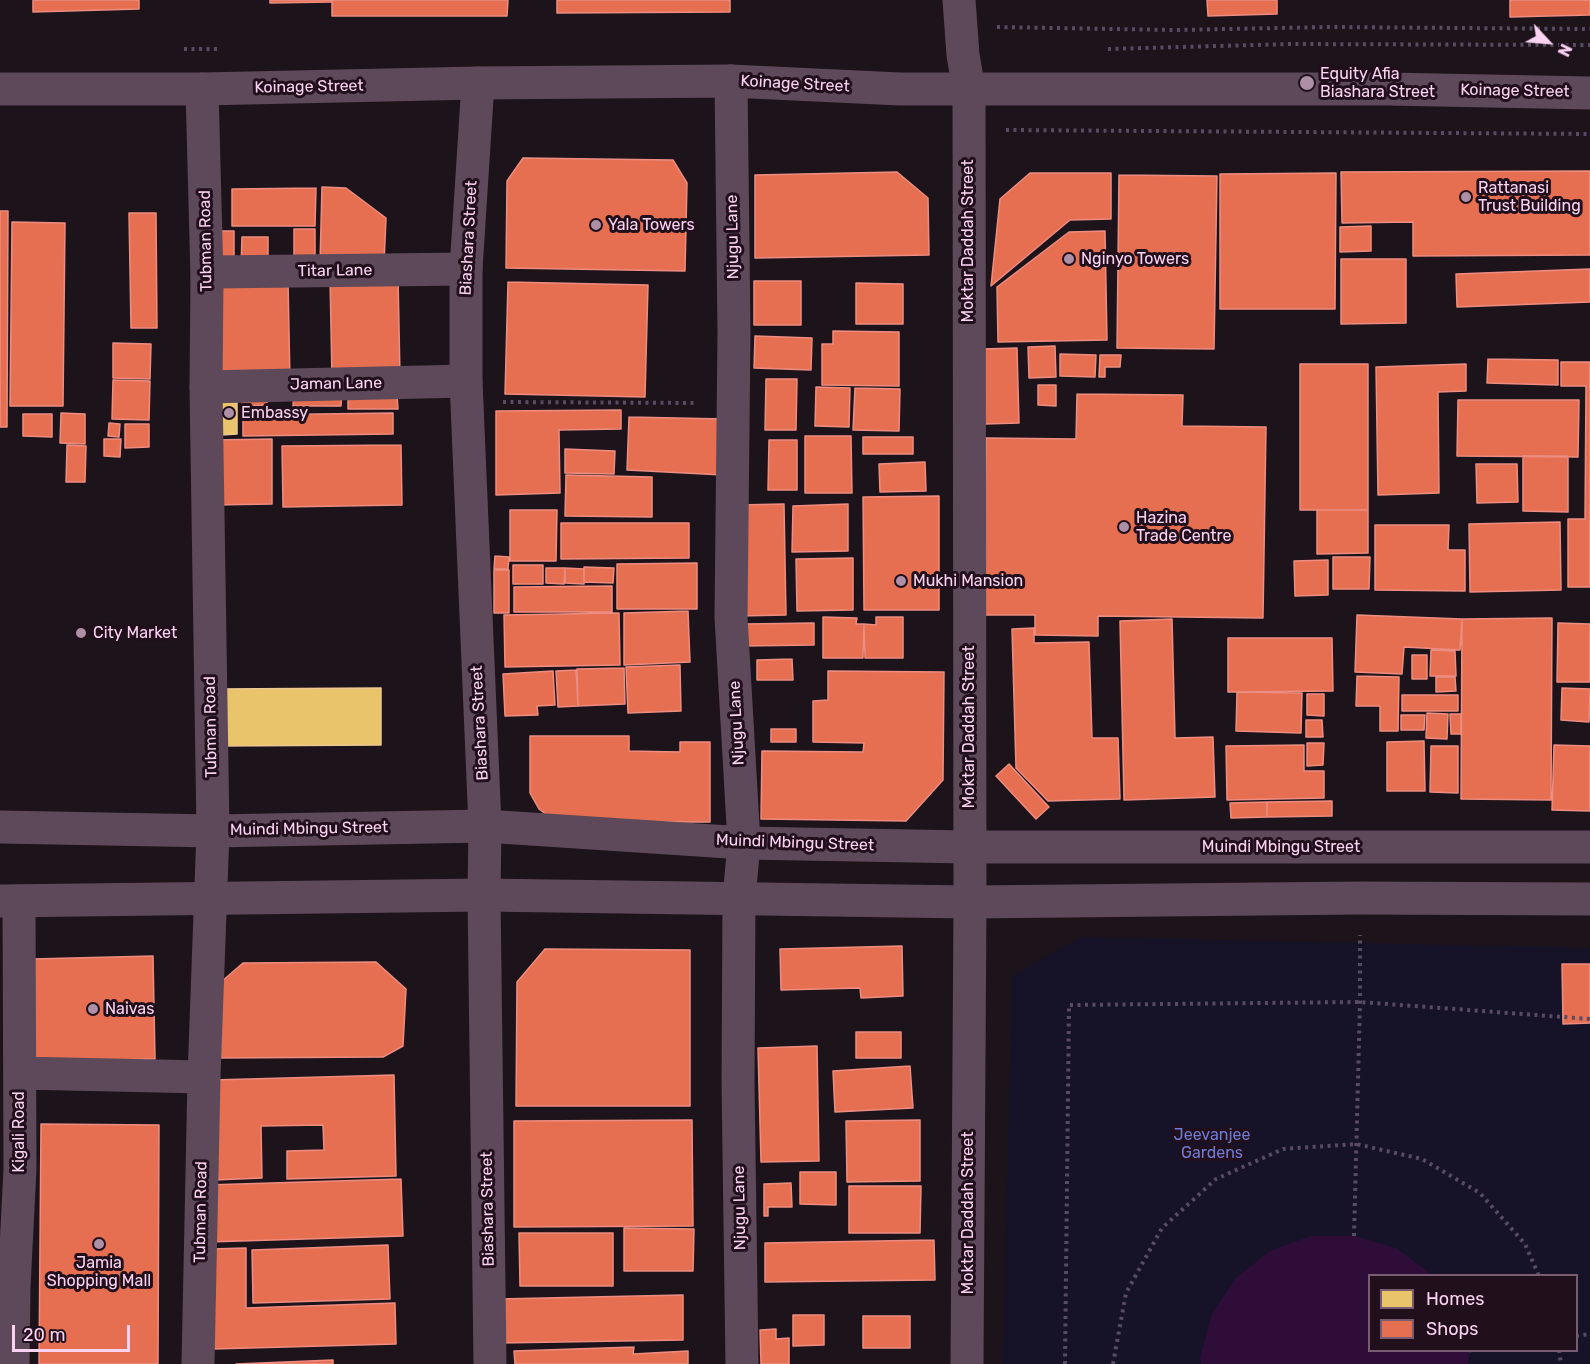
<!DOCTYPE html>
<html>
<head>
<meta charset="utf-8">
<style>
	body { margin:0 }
	#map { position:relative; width:1590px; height:1364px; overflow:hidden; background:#1d131a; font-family:Rubik,sans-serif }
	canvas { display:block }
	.legend { position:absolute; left:1368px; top:1274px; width:210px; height:78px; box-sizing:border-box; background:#210f1c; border:2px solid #785d72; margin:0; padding:8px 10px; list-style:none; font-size:18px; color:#fbd3f2 }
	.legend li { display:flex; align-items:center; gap:12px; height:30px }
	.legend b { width:30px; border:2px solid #785d72 }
	.north { position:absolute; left:1518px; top:12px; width:60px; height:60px; -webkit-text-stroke:4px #210f1c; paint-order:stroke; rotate:116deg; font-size:16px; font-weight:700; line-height:24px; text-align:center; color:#fbd3f2 }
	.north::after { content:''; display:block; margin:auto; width:21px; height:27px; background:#fbd3f2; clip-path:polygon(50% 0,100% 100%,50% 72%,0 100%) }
	.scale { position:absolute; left:12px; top:1325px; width:118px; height:27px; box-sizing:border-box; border:3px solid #fbd3f2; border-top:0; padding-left:8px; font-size:18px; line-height:21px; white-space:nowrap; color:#fbd3f2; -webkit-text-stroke:4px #210f1c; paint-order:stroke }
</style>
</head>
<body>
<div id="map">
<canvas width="1590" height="1364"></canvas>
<ul class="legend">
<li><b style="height:16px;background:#e9c46a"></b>Homes</li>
<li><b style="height:16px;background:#e76f51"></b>Shops</li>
</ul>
<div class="north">N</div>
<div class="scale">20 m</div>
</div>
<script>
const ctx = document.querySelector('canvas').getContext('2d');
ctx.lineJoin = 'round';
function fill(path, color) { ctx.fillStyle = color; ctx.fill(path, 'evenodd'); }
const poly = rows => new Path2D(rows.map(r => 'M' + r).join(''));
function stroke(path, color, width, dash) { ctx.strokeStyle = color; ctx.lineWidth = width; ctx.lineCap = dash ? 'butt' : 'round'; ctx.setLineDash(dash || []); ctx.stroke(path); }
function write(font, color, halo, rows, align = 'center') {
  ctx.font = font + ' Rubik,sans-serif'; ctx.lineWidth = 6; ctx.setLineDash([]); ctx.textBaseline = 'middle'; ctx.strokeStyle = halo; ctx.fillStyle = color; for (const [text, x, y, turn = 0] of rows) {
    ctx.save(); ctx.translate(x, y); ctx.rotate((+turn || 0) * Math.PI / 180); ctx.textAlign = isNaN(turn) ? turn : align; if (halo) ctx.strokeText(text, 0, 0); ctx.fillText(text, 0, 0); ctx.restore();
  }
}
const green = poly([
	[1081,937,1590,948,1590,1364,1003,1364,1012,976],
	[1370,1276,1576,1276,1576,1350,1370,1350]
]);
const water = poly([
	[1311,1236,1354,1236,1396,1248,1432,1275,1370,1276,1370,1350,1469,1351,1468,1364,1201,1364,1200,1358,1212,1314,1236,1278,1270,1251]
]);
const homes = poly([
	[220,391,237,391,237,434,221,435,220,391],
	[381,688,381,745,216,746,217,689,381,688]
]);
const shops = poly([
	[33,0,139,0,139,9,33,12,33,0],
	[270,0,331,0,331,2,270,3,270,0],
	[332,0,508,0,507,16,332,16,332,0],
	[557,0,730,0,730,12,557,13,557,0],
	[1207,0,1277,0,1277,14,1208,16,1207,0],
	[1510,0,1590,0,1590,15,1510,17,1510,0],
	[523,158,673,160,687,183,685,271,506,268,507,181,523,158],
	[1590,171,1590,255,1413,256,1413,222,1342,223,1341,172,1590,171],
	[897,172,928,198,929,255,755,258,755,175,897,172],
	[1030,173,1111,173,1111,219,1070,220,991,286,1000,199,1030,173],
	[1336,173,1335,309,1220,309,1220,174,1336,173],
	[1119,175,1217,176,1214,349,1117,348,1119,175],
	[322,187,346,188,386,218,384,264,320,263,322,187],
	[316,188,315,226,232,226,232,189,316,188],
	[0,211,8,211,7,427,0,427,0,211],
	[129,213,156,213,157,328,131,328,129,213],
	[12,222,65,223,63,406,10,406,12,222],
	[1371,226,1371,251,1340,252,1340,227,1371,226],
	[294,229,315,229,315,262,294,262,294,229],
	[212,231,234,231,234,270,212,270,212,231],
	[1105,231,1107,340,998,342,997,287,1069,232,1105,231],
	[242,237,268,237,268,267,241,267,242,237],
	[1341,259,1406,259,1406,323,1341,324,1341,259],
	[1590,269,1590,302,1457,307,1456,274,1590,269],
	[398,276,400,377,332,379,330,278,398,276],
	[288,280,290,382,217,384,215,282,288,280],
	[754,281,801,281,801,325,754,325,754,281],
	[508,282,648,285,645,397,505,394,508,282],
	[856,283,903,284,903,324,856,324,856,283],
	[833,331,899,332,899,386,822,385,822,344,833,344,833,331],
	[755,336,812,338,811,370,754,368,755,336],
	[113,343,151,344,150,379,113,378,113,343],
	[1055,346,1056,377,1029,378,1028,347,1055,346],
	[1017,348,1019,423,984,424,982,349,1017,348],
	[1060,354,1096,355,1095,377,1060,376,1060,354],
	[1100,355,1121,355,1120,367,1105,367,1105,377,1099,377,1100,355],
	[1488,359,1558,360,1558,385,1487,383,1488,359],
	[1561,362,1590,362,1590,587,1568,587,1568,519,1585,519,1586,386,1561,386,1561,362],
	[1300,364,1368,364,1368,510,1300,510,1300,364],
	[1466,364,1466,391,1438,392,1439,493,1378,495,1376,367,1466,364],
	[766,379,797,379,796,430,765,430,766,379],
	[113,380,150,381,149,420,112,419,113,380],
	[1038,385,1056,385,1056,406,1038,405,1038,385],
	[816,387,850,388,849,427,815,426,816,387],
	[855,388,900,389,899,431,853,430,855,388],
	[241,390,267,390,267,405,242,406,241,390],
	[294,390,342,390,341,406,293,406,294,390],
	[1077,394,1183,395,1182,426,1266,427,1263,618,1098,616,1098,636,1035,635,1035,615,983,615,986,438,1076,439,1077,394],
	[348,395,397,395,398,409,348,409,348,395],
	[1458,400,1579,400,1578,457,1457,456,1458,400],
	[621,410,621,429,559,430,560,493,496,495,496,411,621,410],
	[61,413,85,414,85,444,60,443,61,413],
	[393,413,393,434,243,436,243,415,393,413],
	[23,414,52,414,52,437,23,436,23,414],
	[629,417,724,419,723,475,627,470,629,417],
	[109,423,120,424,119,437,108,436,109,423],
	[125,424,149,424,149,447,125,448,125,424],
	[805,436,851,436,852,493,805,493,805,436],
	[863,437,913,437,913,454,863,454,863,437],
	[104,439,121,439,120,457,104,456,104,439],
	[272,439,272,504,213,505,212,440,272,439],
	[769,440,797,440,797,490,768,490,769,440],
	[67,445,86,446,85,482,66,482,67,445],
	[401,445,402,505,283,507,282,446,401,445],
	[565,449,615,451,614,474,565,473,565,449],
	[1523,456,1568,456,1568,512,1523,511,1523,456],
	[925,462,926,491,880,492,879,464,925,462],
	[1476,464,1517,464,1518,502,1477,503,1476,464],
	[566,475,652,477,652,517,565,516,566,475],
	[939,496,939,610,864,610,863,497,939,496],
	[784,504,786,615,739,616,737,505,784,504],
	[848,504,848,551,792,552,793,506,848,504],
	[510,510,557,510,556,561,510,561,510,510],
	[1317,510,1368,510,1368,553,1317,554,1317,510],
	[1560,522,1561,590,1470,592,1469,524,1560,522],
	[561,523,689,523,689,558,561,559,561,523],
	[1375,525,1449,525,1448,550,1465,550,1465,591,1375,590,1375,525],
	[495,556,509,557,508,569,494,569,495,556],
	[1333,557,1370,557,1369,589,1333,589,1333,557],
	[853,558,853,610,797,611,796,559,853,558],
	[1328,560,1328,595,1295,596,1294,561,1328,560],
	[697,563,697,609,617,609,617,564,697,563],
	[513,565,543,565,543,584,513,584,513,565],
	[584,567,614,568,613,583,584,582,584,567],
	[546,568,565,568,564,584,546,583,546,568],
	[565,568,584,569,584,584,565,583,565,568],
	[494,570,509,570,509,613,494,613,494,570],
	[612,586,612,612,514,612,514,587,612,586],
	[688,611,690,662,624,665,624,613,688,611],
	[619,613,620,665,505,667,504,615,619,613],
	[1357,615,1462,619,1460,650,1404,647,1402,674,1355,672,1357,615],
	[823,617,857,618,856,624,864,624,863,658,823,658,823,617],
	[876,617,903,617,903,658,865,658,864,624,876,625,876,617],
	[1552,618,1551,800,1461,799,1462,619,1552,618],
	[1172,619,1175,738,1213,737,1215,797,1124,800,1120,621,1172,619],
	[814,623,814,645,744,646,744,624,814,623],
	[1558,623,1590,624,1590,682,1557,682,1558,623],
	[1034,628,1034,643,1089,642,1092,738,1118,738,1120,799,1048,801,1016,768,1012,629,1034,628],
	[1228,638,1332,638,1333,691,1228,692,1228,638],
	[1431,650,1455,651,1456,676,1430,676,1431,650],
	[1412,655,1427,655,1427,679,1412,679,1412,655],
	[792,659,793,680,757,680,757,660,792,659],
	[680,665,681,711,628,713,626,667,680,665],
	[624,668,625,704,578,706,577,669,624,668],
	[576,670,578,706,558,707,556,671,576,670],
	[553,671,555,705,537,706,538,715,505,716,503,674,553,671],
	[828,671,944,672,943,780,906,821,761,819,762,751,863,752,864,743,813,742,813,701,828,700,828,671],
	[1357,676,1399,677,1398,731,1380,731,1380,706,1356,706,1357,676],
	[1436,677,1455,677,1456,691,1436,692,1436,677],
	[1562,688,1590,689,1589,722,1561,720,1562,688],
	[1237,692,1302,693,1301,733,1236,731,1237,692],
	[1307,694,1324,694,1324,716,1307,715,1307,694],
	[1402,695,1458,695,1458,711,1402,711,1402,695],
	[1427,713,1448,714,1447,739,1426,738,1427,713],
	[1450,714,1461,714,1461,734,1451,734,1450,714],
	[1401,715,1425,715,1424,730,1401,730,1401,715],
	[1306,720,1322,720,1323,737,1306,737,1306,720],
	[771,729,796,729,796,742,771,742,771,729],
	[530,736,629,736,629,751,680,752,680,742,710,742,710,822,556,822,539,809,530,793,530,736],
	[1424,741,1425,791,1387,791,1387,742,1424,741],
	[1307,743,1324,743,1323,765,1307,766,1307,743],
	[1304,745,1304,771,1324,771,1324,798,1227,800,1226,746,1304,745],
	[1554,745,1590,746,1590,811,1552,810,1554,745],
	[1431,746,1458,746,1458,793,1430,792,1431,746],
	[1009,764,1049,807,1036,819,996,776,1009,764],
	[1332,801,1332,816,1267,817,1267,802,1332,801],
	[1267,802,1267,817,1231,818,1230,803,1267,802],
	[902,946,903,996,861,998,860,988,781,990,780,949,902,946],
	[545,949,690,950,690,1106,516,1106,517,982,545,949],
	[153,956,155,1059,33,1062,32,959,153,956],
	[376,962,406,989,403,1046,383,1057,215,1058,214,988,243,963,376,962],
	[1562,964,1590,964,1590,1023,1563,1024,1562,964],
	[856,1032,901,1032,901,1058,856,1058,856,1032],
	[817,1046,819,1161,761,1162,758,1048,817,1046],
	[910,1066,913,1108,835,1112,833,1071,910,1066],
	[394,1075,396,1176,287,1179,287,1151,324,1150,323,1125,261,1126,262,1178,215,1180,212,1080,394,1075],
	[692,1120,693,1226,514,1227,514,1121,692,1120],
	[920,1120,920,1181,847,1182,846,1121,920,1120],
	[41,1124,159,1125,158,1364,39,1364,41,1124],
	[800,1172,836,1172,836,1205,800,1204,800,1172],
	[401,1179,403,1236,208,1242,206,1185,401,1179],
	[791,1183,792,1207,768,1207,768,1216,764,1216,764,1184,791,1183],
	[849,1186,921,1186,920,1233,849,1233,849,1186],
	[624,1228,694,1229,693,1271,624,1271,624,1228],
	[519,1233,613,1233,613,1286,520,1286,519,1233],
	[934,1240,935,1280,765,1282,765,1243,934,1240],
	[388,1245,390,1299,253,1303,252,1250,388,1245],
	[246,1248,246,1308,395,1303,396,1344,213,1349,210,1249,246,1248],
	[683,1295,683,1340,499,1343,498,1299,683,1295],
	[793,1315,824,1315,824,1345,793,1346,793,1315],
	[863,1316,910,1316,910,1348,863,1348,863,1316],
	[776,1329,776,1339,789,1338,789,1364,761,1364,760,1330,776,1329],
	[634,1347,633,1354,688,1351,688,1364,515,1364,514,1351,634,1347],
	[333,1360,333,1364,236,1364,333,1360]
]);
const path = poly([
	[997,27,1176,30,1329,27,1590,29],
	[184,49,219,49],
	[1108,49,1290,44,1590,45],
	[1006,130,1590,134],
	[503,402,696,403],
	[1354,1236,1360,1002,1360,935],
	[1576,1336,1590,1334],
	[1559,1350,1561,1364],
	[1469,1351,1471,1350],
	[1065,1364,1069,1005,1360,1002,1590,1019],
	[1113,1364,1126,1293,1162,1228,1216,1179,1283,1149,1356,1144,1422,1159,1480,1193,1525,1244,1539,1276]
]);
const pedestrian = poly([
	[207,278,212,272,466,269],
	[206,387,466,381]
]);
const minor = poly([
	[959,0,963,55,969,90,970,902,967,1364],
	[731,81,734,332,731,617,744,843,739,899,738,1081,742,1364],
	[478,83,466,269,466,381,485,826,484,895,490,1364],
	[20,1073,204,1077],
	[13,1364,14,1287,20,1169,19,901],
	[198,1364,204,1077,213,831,206,387,207,278,202,89]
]);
const tertiary = poly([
	[0,89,202,89,478,83,731,81,900,89,1388,89,1590,93],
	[0,827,213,831,485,826,744,843,969,847,1590,847],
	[0,901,484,895,970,902,1359,898,1590,899]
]);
const markers = [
	[1307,83,8,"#ad90a6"],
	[1466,197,6,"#ad90a6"],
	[596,225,6,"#ad90a6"],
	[1069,259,6,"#ad90a6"],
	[229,413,6,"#ad90a6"],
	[1124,527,6,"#ad90a6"],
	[901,581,6,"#ad90a6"],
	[81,633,6,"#ad90a6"],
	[93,1009,6,"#ad90a6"],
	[99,1244,6,"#ad90a6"]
];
const poiNames = [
	["Equity Afia",1320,74],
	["Biashara Street",1320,92],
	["Rattanasi",1478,188],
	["Trust Building",1478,206],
	["Yala Towers",608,225],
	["Nginyo Towers",1081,259],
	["Embassy",241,413],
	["Hazina",1136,518],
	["Trade Centre",1136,536],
	["Mukhi Mansion",913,581],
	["City Market",93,633],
	["Naivas",105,1009],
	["Jamia",99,1263,"center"],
	["Shopping Mall",99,1281,"center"]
];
const streetNames = [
	["Koinage Street",795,84,3],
	["Koinage Street",309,87,-1],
	["Koinage Street",1515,91,1],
	["Njugu Lane",733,237,-91],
	["Biashara Street",469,238,-87],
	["Tubman Road",206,241,-91],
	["Moktar Daddah Street",968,241,-90],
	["Titar Lane",335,271,-1],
	["Jaman Lane",336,384,-1],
	["Biashara Street",480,723,-93],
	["Njugu Lane",737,723,-93],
	["Tubman Road",211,727,-91],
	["Moktar Daddah Street",969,727,-90],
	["Muindi Mbingu Street",309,829,-1],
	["Muindi Mbingu Street",795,843,2],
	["Muindi Mbingu Street",1281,847],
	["Kigali Road",19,1132,-90],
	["Njugu Lane",740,1208,-91],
	["Biashara Street",488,1209,-91],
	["Tubman Road",201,1212,-89],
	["Moktar Daddah Street",968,1213,-90]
];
const parkNames = [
	["Jeevanjee",1212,1135],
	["Gardens",1212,1153]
];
fill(green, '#161329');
fill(water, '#2e0e39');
fill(homes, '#e9c46a');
stroke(homes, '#eec893', 1.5);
fill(shops, '#e76f51');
stroke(shops, '#ed8d81', 1.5);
stroke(path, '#584b63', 4, [3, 4.5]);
stroke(pedestrian, '#5d495a', 33);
stroke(minor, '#5d495a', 33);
stroke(tertiary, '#5d495a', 33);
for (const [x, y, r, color] of markers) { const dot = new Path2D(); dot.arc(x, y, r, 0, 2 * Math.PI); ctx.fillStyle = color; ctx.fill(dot); stroke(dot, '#210f1c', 2); }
write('16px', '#fbd3f2', '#210f1c', poiNames, 'left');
write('16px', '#fbd3f2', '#210f1c', streetNames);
write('16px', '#6d7cd7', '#210f1c', parkNames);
</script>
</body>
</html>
